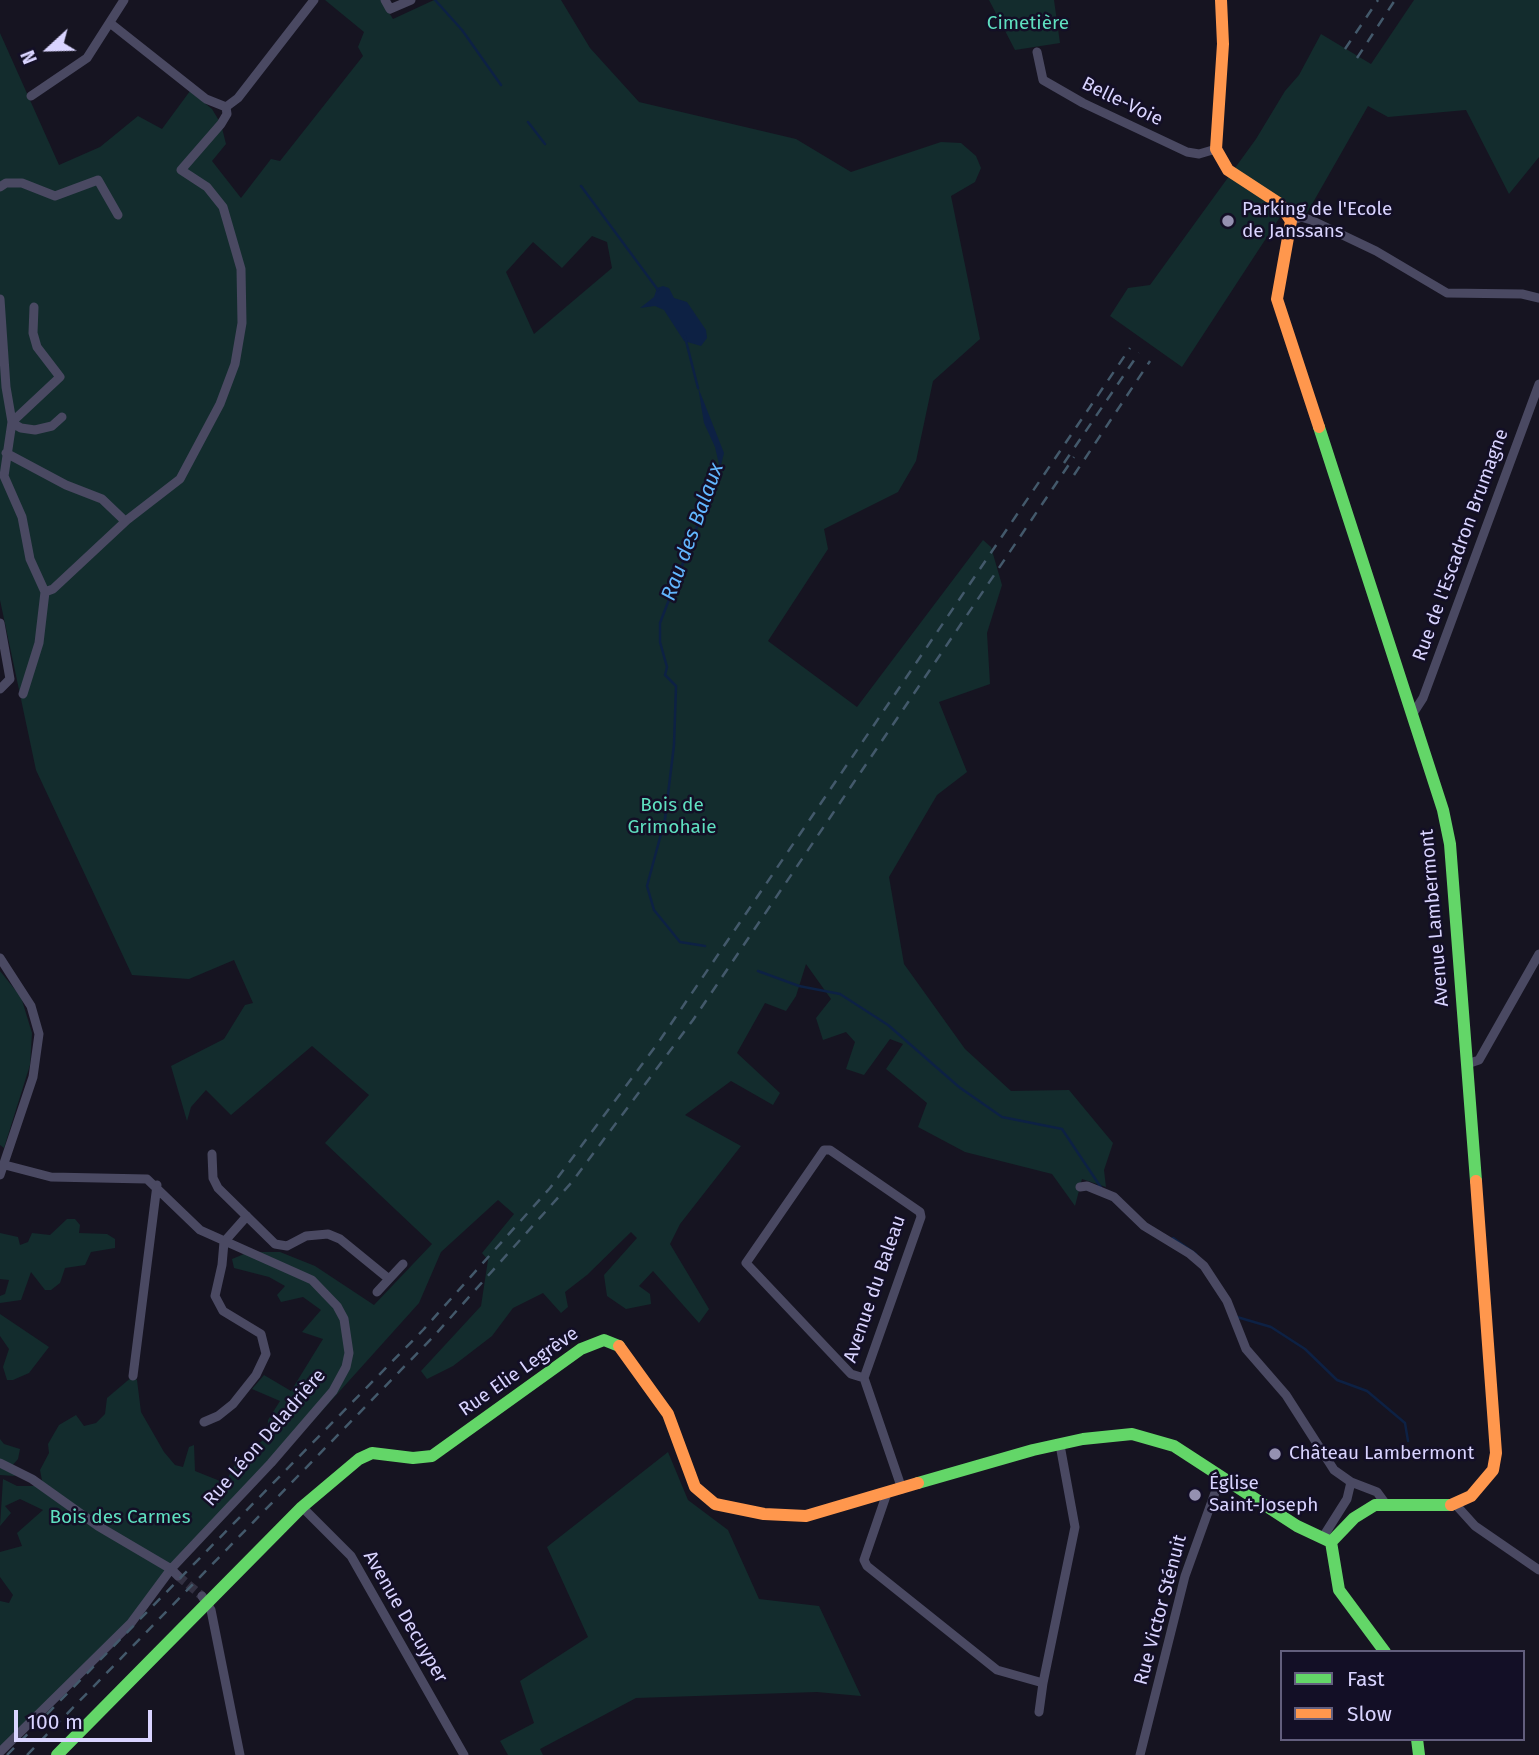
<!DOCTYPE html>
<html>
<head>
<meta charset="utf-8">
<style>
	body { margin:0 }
	#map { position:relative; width:1539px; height:1755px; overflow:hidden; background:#161421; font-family:"Fira Sans",sans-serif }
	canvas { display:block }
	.legend { position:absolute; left:1280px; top:1650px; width:245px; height:91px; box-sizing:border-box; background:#130f26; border:2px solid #625e7d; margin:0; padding:9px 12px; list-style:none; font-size:21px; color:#d9d4ff }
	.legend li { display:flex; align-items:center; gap:14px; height:35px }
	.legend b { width:35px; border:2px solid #625e7d }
	.north { position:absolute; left:14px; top:14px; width:70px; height:70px; -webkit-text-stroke:5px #130f26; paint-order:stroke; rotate:248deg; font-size:19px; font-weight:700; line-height:28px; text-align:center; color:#d9d4ff }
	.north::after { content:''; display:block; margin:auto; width:24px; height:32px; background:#d9d4ff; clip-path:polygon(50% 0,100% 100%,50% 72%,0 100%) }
	.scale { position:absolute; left:14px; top:1710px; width:138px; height:32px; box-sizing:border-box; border:4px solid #d9d4ff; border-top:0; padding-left:9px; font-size:21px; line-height:24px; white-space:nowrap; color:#d9d4ff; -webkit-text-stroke:5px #130f26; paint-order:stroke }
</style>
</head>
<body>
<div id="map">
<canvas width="1539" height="1755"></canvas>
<ul class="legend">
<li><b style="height:9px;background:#63d668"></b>Fast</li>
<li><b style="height:9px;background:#ff974d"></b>Slow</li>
</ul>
<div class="north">N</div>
<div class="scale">100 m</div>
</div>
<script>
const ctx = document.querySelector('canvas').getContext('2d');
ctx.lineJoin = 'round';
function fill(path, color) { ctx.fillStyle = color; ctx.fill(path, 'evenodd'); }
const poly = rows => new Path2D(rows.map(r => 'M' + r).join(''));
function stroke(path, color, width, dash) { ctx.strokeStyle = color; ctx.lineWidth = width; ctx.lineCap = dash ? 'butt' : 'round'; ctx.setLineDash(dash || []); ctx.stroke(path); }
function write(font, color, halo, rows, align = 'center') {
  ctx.font = font + ' "Fira Sans",sans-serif'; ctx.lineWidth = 5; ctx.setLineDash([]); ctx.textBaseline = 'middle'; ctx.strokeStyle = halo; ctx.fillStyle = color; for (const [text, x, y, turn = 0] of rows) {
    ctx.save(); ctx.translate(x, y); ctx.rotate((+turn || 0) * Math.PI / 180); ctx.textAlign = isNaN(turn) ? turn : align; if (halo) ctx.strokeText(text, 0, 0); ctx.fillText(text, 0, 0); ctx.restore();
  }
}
const green = poly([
	[325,0,381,0,393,19,434,0,561,0,590,48,639,102,796,139,851,172,941,142,961,143,976,156,981,168,975,182,951,196,980,339,933,381,916,461,898,492,824,529,828,549,768,641,857,707,983,540,991,547,1002,585,987,633,990,684,939,702,967,772,937,795,889,877,904,964,965,1049,1011,1091,1069,1090,1113,1143,1104,1170,1106,1187,1082,1179,1075,1206,1052,1174,965,1152,918,1127,927,1103,886,1069,903,1044,890,1039,864,1075,846,1069,855,1042,846,1032,823,1040,816,1018,831,999,806,964,796,996,786,1011,765,1003,737,1053,780,1093,773,1105,731,1081,685,1115,741,1146,680,1224,670,1244,709,1309,699,1323,653,1271,639,1286,650,1294,651,1304,626,1309,607,1296,604,1275,637,1238,631,1232,587,1275,565,1292,568,1307,561,1313,543,1293,513,1308,492,1336,453,1366,427,1379,421,1371,481,1306,488,1260,482,1253,514,1214,498,1200,441,1252,419,1303,312,1422,121,1629,0,1748,0,1601,9,1603,13,1595,0,1577,0,1552,22,1546,17,1533,43,1510,20,1499,5,1506,11,1513,0,1526,3,1479,17,1486,43,1486,40,1470,49,1453,48,1444,59,1425,76,1415,84,1426,96,1423,105,1414,107,1398,133,1376,137,1380,141,1412,164,1452,175,1465,183,1467,189,1447,194,1445,195,1471,225,1483,237,1461,267,1437,268,1420,280,1401,252,1389,264,1375,291,1391,323,1339,302,1332,321,1310,303,1297,281,1302,277,1295,285,1286,269,1277,234,1268,232,1259,249,1252,280,1252,315,1266,374,1305,432,1244,325,1143,369,1095,312,1046,231,1115,206,1090,191,1107,187,1121,171,1066,224,1039,245,1005,253,1003,234,960,189,979,132,975,36,770,0,600,0,33,59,165,100,147,138,116,162,129,190,91,212,109,221,124,226,144,212,161,241,198,271,159,280,161,363,56,358,47,364,32],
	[592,236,607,242,612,268,534,334,506,272,533,242,562,268],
	[989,0,1054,0,1060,43,1015,50],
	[1414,0,1539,0,1539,157,1509,194,1466,110,1388,117,1368,106,1307,213,1280,217,1182,367,1110,316,1128,288,1150,285,1256,139,1285,91,1299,75,1321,34,1371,64],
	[0,971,21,997,32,1033,30,1065,4,1148,0,1145],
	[67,1219,75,1219,80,1225,79,1233,107,1234,115,1239,115,1248,91,1252,85,1265,65,1268,60,1283,51,1290,45,1290,31,1272,21,1300,0,1303,0,1296,5,1294,9,1280,0,1279,0,1233,18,1237,20,1245,28,1242,32,1233,50,1235],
	[0,1314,49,1347,29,1373,13,1380,7,1380,3,1367,9,1349,0,1336],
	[0,1439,4,1444,20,1449,18,1459,11,1467,15,1476,0,1475],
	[668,1452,688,1500,728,1530,759,1599,819,1606,861,1696,817,1692,636,1698,540,1749,543,1755,508,1755,500,1741,534,1723,520,1681,588,1637,547,1547]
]);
const water = poly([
	[663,286,669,288,674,298,687,302,706,330,707,338,701,346,684,341,664,310,655,306,640,308,654,297,657,288],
	[698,387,724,453,720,469,715,447,704,423]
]);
const stream = poly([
	[435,0,462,30,501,85],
	[528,122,545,144],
	[581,186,658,290],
	[685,337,698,388],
	[705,946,680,942,654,910,647,886,665,819,674,745,676,686,665,675,667,667,660,642,660,623,720,467],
	[758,971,799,986,840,994,888,1025,959,1087,1002,1117,1062,1129,1102,1189],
	[1173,1238,1196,1254],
	[1237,1317,1271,1327,1305,1349,1337,1380,1367,1391,1405,1423,1408,1441]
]);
const streetTunnel = poly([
	[178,1576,202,1596]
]);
const street = poly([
	[385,0,390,9,411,0],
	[110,23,206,99,226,107],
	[1037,52,1043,80,1083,103,1187,152,1199,154,1216,149],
	[31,96,87,58,124,0],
	[0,187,6,183,22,183,55,196,98,180,118,215],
	[1291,221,1301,217,1311,220,1376,251,1447,293,1522,294,1539,298],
	[0,299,6,387,12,422],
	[34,307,33,333,37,347,60,377,12,422,4,476,22,517,30,559,45,592],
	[12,423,21,428,35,430,52,426,62,417],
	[6,453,66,485,102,499,125,521],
	[0,623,10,679,0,689],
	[23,694,39,643,45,592,53,589,127,520,180,479,220,404,235,364,242,323,241,269,223,207,207,187,181,170,221,124,227,114,226,107,238,98,314,0],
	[1412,715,1423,698,1539,384],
	[0,958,31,1006,39,1034,33,1077,0,1175],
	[1467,1064,1479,1060,1539,954],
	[212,1154,213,1178,218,1188,275,1244,287,1246,306,1236,328,1234,340,1239,389,1279],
	[1080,1187,1087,1186,1114,1197,1144,1226,1190,1254,1204,1266,1227,1301,1246,1349,1286,1395,1334,1470,1351,1482,1377,1492,1385,1503],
	[377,1292,403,1264],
	[133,1376,157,1185],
	[864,1378,851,1374,746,1263,824,1150,830,1150,920,1212,921,1217,864,1378,902,1489],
	[204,1422,218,1416,233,1404,256,1375,266,1354,261,1334,223,1311,215,1296,222,1265,224,1242,247,1216],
	[0,1463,32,1479,98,1526,171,1569,178,1576],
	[887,1493,864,1560,867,1566,997,1670,1043,1683,1075,1527,1060,1445],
	[1456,1505,1475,1526,1539,1570],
	[302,1507,351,1556,464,1755],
	[1323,1537,1347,1499,1351,1482],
	[202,1596,211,1610,240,1755],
	[1039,1712,1043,1683],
	[0,1752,131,1623,171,1569,271,1463,333,1391,346,1367,349,1353,344,1319,337,1306,312,1280,200,1230,147,1179,51,1177,5,1165],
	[1140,1755,1185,1576,1221,1476]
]);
const fast = poly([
	[1319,427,1443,810,1450,844,1476,1181],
	[918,1483,1033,1450,1083,1439,1132,1434,1174,1446,1297,1526,1331,1542],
	[1331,1542,1354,1518,1375,1505,1451,1505],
	[1331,1542,1339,1590,1385,1652],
	[1417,1739,1419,1755],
	[57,1755,302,1507,359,1459,372,1453,413,1458,432,1456,581,1349,604,1340,619,1346]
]);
const slow = poly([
	[1221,0,1223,44,1216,149,1228,170,1280,204,1291,221,1277,299,1319,427],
	[619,1346,668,1414,695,1487,715,1504,764,1514,806,1516,918,1483],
	[1451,1505,1471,1496,1493,1470,1496,1453,1476,1181]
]);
const rail = poly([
	[1345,49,1378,0],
	[1357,58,1395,0],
	[1064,463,1139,353],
	[1074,475,1150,361],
	[7,1755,423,1330,550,1188,658,1043,1130,348],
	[27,1755,434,1336,572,1182,693,1020,1074,457]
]);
const markers = [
	[1228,221,7,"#9591b1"],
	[1275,1454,7,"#9591b1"],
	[1195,1495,7,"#9591b1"]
];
const parkNames = [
	["Cimetière",1028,24],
	["Bois de",672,806],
	["Grimohaie",672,828],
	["Bois des Carmes",120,1518]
];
const streetNames = [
	["Belle-Voie",1122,102,26],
	["Rue de l'Escadron Brumagne",1461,545,-70],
	["Avenue Lambermont",1435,918,-95],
	["Avenue du Baleau",875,1289,-71],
	["Rue Elie Legrève",519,1372,-35],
	["Rue Léon Deladrière",265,1438,-49],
	["Rue Victor Sténuit",1161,1610,-75],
	["Avenue Decuyper",405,1617,60]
];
const poiNames = [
	["Parking de l'Ecole",1242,210],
	["de Janssans",1242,232],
	["Château Lambermont",1289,1454],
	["Église",1209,1484],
	["Saint-Joseph",1209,1506]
];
const waterNames = [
	["Rau des Balaux",693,532,-70]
];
fill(green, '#132c2d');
fill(water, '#0d2144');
stroke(stream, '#0d2144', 2.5);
stroke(streetTunnel, '#333142', 9, [9, 4.5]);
stroke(street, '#4a4962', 9);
stroke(fast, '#63d668', 12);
stroke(slow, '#ff974d', 12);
stroke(rail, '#43596b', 2.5, [10, 9]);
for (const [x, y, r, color] of markers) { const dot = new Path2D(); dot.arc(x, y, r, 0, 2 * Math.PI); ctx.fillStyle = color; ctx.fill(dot); stroke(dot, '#130f26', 2.5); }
write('19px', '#5fe0c0', '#130f26', parkNames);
write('19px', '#d9d4ff', '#130f26', streetNames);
write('19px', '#d9d4ff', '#130f26', poiNames, 'left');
write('italic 21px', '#62b6ff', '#130f26', waterNames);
</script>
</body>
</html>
